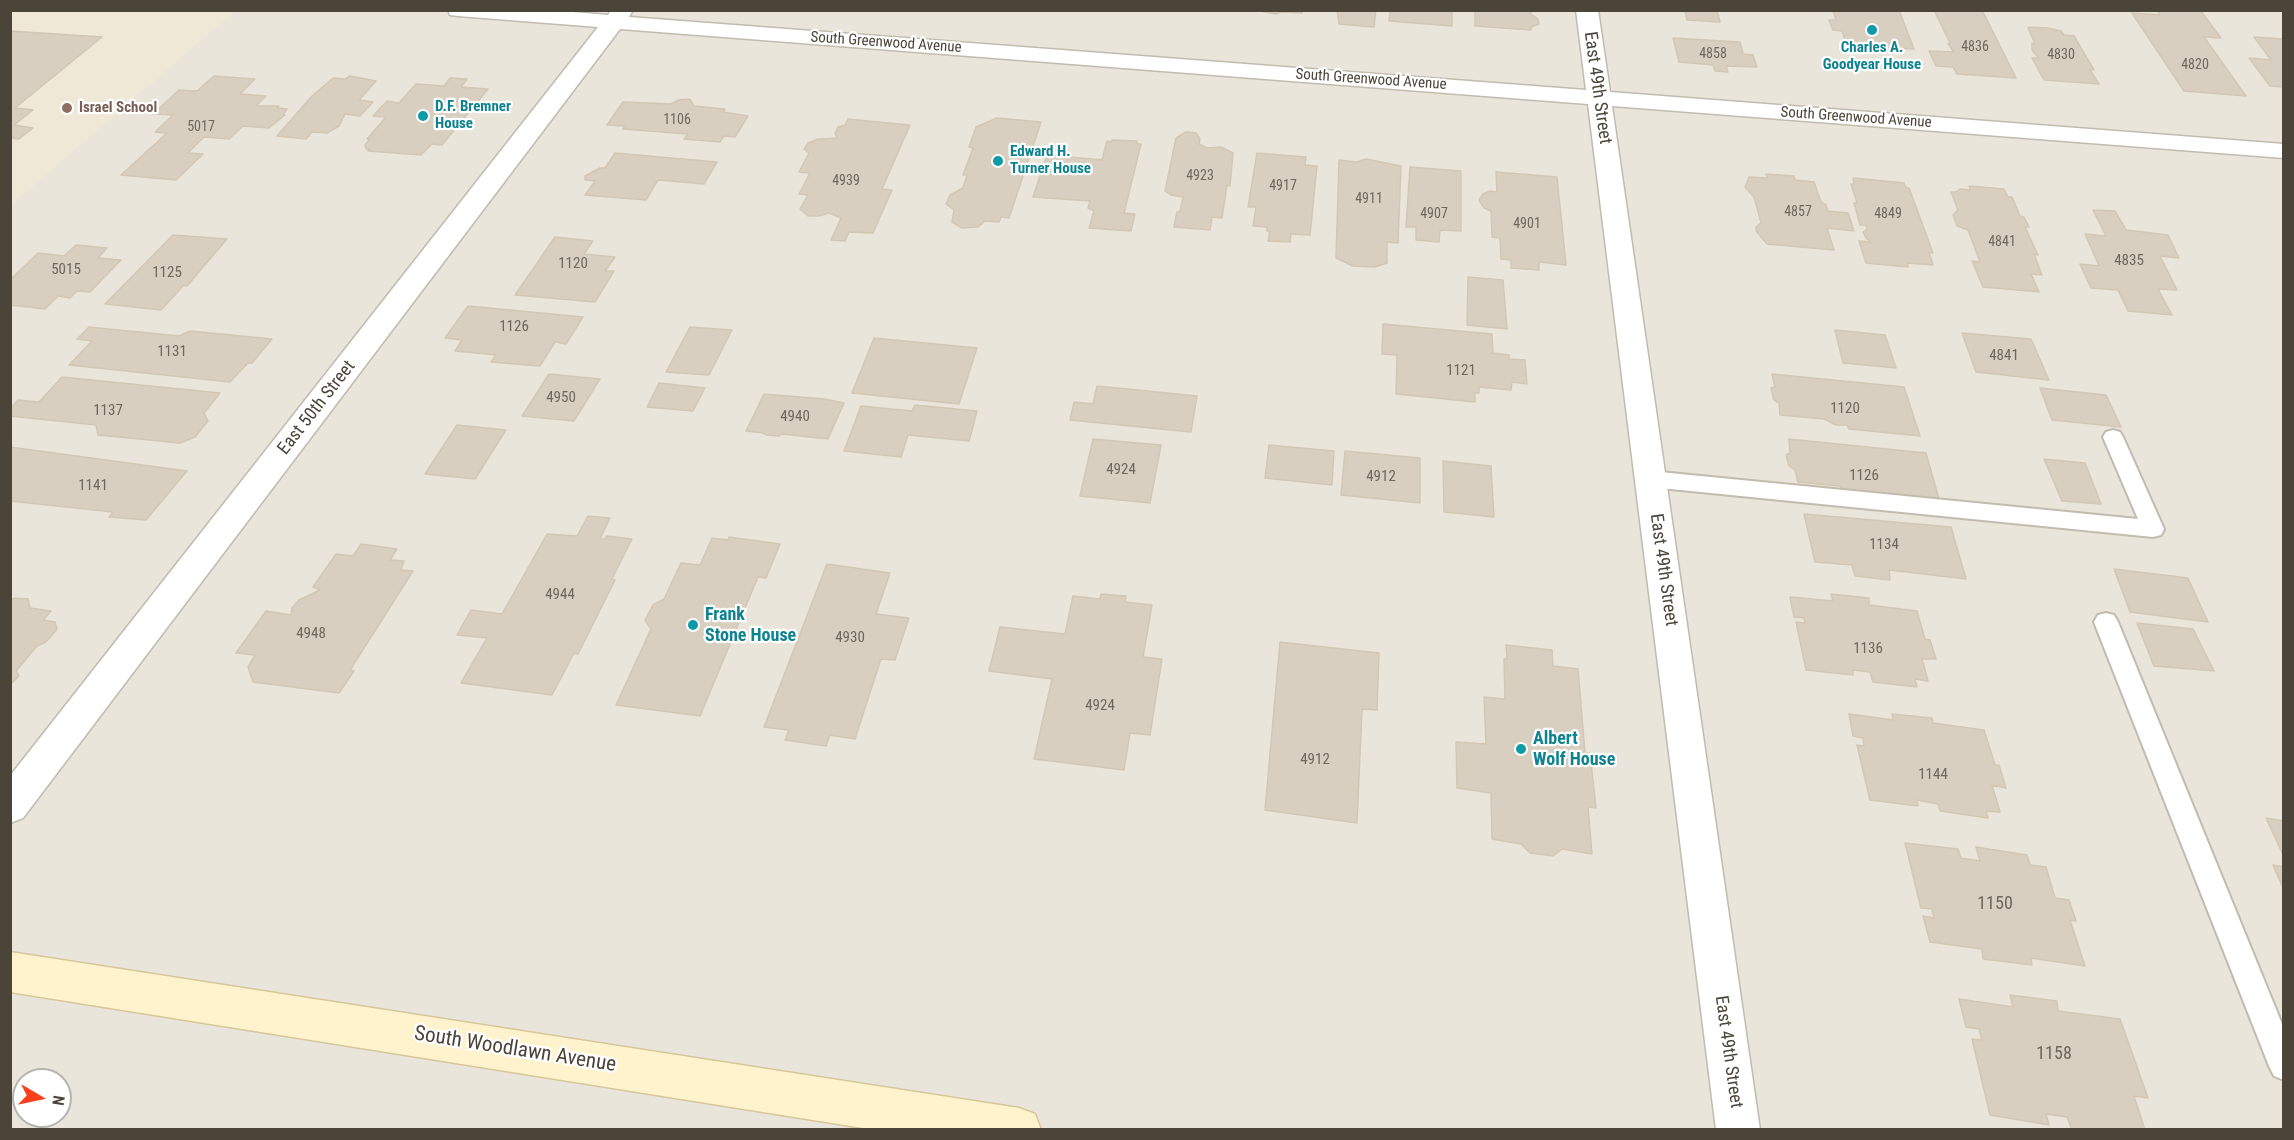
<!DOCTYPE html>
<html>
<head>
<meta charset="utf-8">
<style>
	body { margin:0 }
	#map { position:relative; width:2294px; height:1140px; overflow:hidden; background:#f6f3ec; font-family:"Roboto Condensed",sans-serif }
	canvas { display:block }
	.frame { position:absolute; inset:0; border:12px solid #4b4439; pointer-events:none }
	.north { position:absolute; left:12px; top:1068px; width:60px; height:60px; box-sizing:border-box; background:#fff; border:2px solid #b7b4b0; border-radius:50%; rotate:99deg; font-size:16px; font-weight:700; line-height:24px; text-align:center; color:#4b4439 }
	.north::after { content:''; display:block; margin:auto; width:21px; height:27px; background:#fc3f1d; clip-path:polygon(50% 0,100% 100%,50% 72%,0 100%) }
</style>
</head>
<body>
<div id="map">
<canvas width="2294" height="1140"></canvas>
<div class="frame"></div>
<div class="north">N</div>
</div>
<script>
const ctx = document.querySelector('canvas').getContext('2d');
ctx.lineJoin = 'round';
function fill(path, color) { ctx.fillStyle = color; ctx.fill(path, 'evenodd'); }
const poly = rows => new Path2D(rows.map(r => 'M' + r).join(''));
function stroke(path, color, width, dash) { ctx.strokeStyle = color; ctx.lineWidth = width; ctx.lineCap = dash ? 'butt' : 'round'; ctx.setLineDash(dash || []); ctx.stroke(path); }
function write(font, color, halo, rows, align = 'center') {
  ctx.font = font + ' "Roboto Condensed",sans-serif'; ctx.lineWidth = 4.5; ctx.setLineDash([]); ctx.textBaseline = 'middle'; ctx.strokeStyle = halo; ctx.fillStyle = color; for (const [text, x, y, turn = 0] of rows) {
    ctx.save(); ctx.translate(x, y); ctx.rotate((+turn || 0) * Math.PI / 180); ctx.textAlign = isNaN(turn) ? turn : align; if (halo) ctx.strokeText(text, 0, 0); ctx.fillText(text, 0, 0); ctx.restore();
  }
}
const residential = poly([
	[10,11,2283,11,2283,1129,11,1129],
	[24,1080,60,1080,60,1116,24,1116]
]);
const education = poly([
	[11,11,235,11,11,205]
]);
const building = poly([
	[1254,10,1302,10,1302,13,1281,12,1276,14,1254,10],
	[1337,10,1376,10,1374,27,1339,24,1337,10],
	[1390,10,1452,10,1452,26,1389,21,1390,10],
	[1475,10,1531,10,1531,14,1538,19,1539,24,1531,27,1531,30,1475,26,1475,10],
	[1685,10,1717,10,1720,22,1687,20,1685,10],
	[1833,10,1899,10,1914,49,1875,47,1876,49,1847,45,1842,31,1833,30,1829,20,1836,20,1833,10],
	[1934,10,1982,10,2016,78,1957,74,1953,67,1936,66,1929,51,1954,52,1948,44,1950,43,1934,10],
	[2157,10,2200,10,2221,38,2204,37,2246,96,2184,91,2132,13,2160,15,2157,10],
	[2030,27,2048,28,2061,31,2064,35,2074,36,2094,70,2090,70,2099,84,2044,80,2032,58,2039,58,2032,50,2032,43,2035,44,2028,28,2030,27],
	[10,31,102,37,15,108,33,110,14,125,33,128,19,139,10,138,10,31],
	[2254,37,2284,39,2284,87,2270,86,2249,58,2271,60,2254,37],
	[1673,38,1740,42,1743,54,1753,55,1757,67,1726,66,1728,72,1715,71,1713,65,1679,62,1673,38],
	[214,76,255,79,240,94,266,96,256,106,279,106,277,108,287,109,283,115,285,115,269,128,243,126,229,139,204,137,188,153,203,154,176,180,121,175,167,133,155,132,173,115,153,114,179,90,197,91,214,76],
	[350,76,376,81,359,100,373,102,360,116,345,114,339,126,327,133,312,132,306,139,277,136,311,97,333,78,345,79,350,76],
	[450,78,467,79,461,87,488,89,442,145,432,144,421,155,368,151,370,149,366,149,365,145,370,139,367,139,386,117,373,116,387,101,399,103,416,84,444,86,450,78],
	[690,99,694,106,725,109,723,112,748,116,735,137,724,136,720,142,684,139,688,134,623,129,625,126,607,125,623,102,671,104,679,100,690,99],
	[997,118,1041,122,1009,218,1001,217,999,222,985,221,978,227,962,228,952,222,954,210,946,204,950,195,963,188,967,175,963,175,973,148,969,147,976,127,997,118],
	[848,119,910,125,882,189,892,190,873,233,849,232,845,241,831,240,841,218,829,213,819,216,808,216,800,209,808,195,799,194,810,173,799,172,809,153,804,149,808,143,818,139,837,138,835,133,838,127,845,125,848,119],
	[1186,132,1196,133,1200,139,1199,144,1207,148,1221,147,1233,153,1230,186,1227,185,1222,218,1212,217,1210,230,1174,227,1177,212,1180,212,1183,197,1171,195,1165,191,1176,138,1186,132],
	[1112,140,1137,141,1137,144,1141,144,1124,213,1135,214,1131,231,1089,228,1094,211,1088,208,1090,201,1033,197,1047,155,1102,160,1107,141,1112,142,1112,140],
	[615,153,717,162,704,184,658,180,646,200,585,195,595,181,585,180,585,176,600,168,605,168,615,153],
	[1257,153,1306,157,1305,165,1317,166,1310,235,1291,234,1290,242,1268,241,1270,232,1267,231,1267,227,1253,226,1256,207,1248,207,1257,153],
	[1366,159,1401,166,1398,243,1387,242,1387,263,1375,267,1353,266,1336,258,1339,160,1357,162,1366,159],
	[1410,167,1461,171,1461,231,1440,230,1439,242,1416,240,1416,227,1406,227,1410,167],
	[1496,172,1557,177,1566,265,1539,262,1539,270,1511,268,1511,260,1501,259,1500,238,1492,237,1491,211,1484,208,1479,200,1483,194,1490,191,1497,192,1496,172],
	[1766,174,1794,176,1795,180,1814,182,1821,202,1826,205,1828,211,1848,213,1854,231,1827,228,1834,250,1767,244,1756,231,1756,227,1761,223,1754,197,1745,187,1749,177,1768,178,1766,174],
	[1853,178,1904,183,1906,188,1909,188,1933,253,1929,252,1933,265,1907,263,1908,267,1866,263,1859,241,1871,242,1866,238,1863,232,1867,229,1866,225,1860,225,1854,203,1857,203,1851,184,1854,184,1853,178],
	[1969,186,2004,189,2008,197,2012,197,2020,216,2024,217,2029,227,2025,227,2038,255,2034,254,2042,275,2031,274,2039,292,1983,287,1972,261,1980,262,1968,230,1957,226,1953,215,1958,210,1951,192,1956,192,1960,189,1970,190,1969,186],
	[2093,210,2115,211,2126,230,2168,235,2179,258,2160,256,2177,290,2158,289,2172,315,2128,311,2118,290,2091,288,2080,264,2099,266,2085,234,2106,236,2093,210],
	[173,235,227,239,187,286,184,285,161,310,105,304,173,235],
	[555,237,593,241,584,254,615,257,605,271,614,271,595,302,515,295,555,237],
	[76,245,107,248,98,258,121,260,90,292,77,291,70,298,58,296,45,309,10,305,10,280,38,253,64,256,76,245],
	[1468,277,1503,280,1507,329,1467,325,1468,277],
	[468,306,583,317,566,344,555,342,540,366,491,362,496,355,455,351,462,340,445,338,468,306],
	[1383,324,1492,334,1493,353,1509,355,1509,359,1525,360,1527,384,1512,382,1511,390,1479,387,1479,393,1475,393,1475,402,1396,394,1397,355,1382,354,1383,324],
	[89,327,179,336,190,331,272,339,252,363,248,363,230,382,69,365,92,341,77,339,89,327],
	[690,327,732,330,709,375,666,372,690,327],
	[1835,330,1885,335,1896,368,1843,363,1835,330],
	[1962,333,2031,339,2049,380,1976,372,1962,333],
	[874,338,977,348,959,404,852,393,874,338],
	[549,374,600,379,574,421,522,416,549,374],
	[1772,374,1904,387,1920,436,1849,429,1847,425,1836,425,1824,419,1780,415,1779,403,1774,400,1771,388,1775,387,1772,374],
	[62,377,220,393,204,413,208,421,195,437,180,443,98,435,96,425,10,416,10,409,18,400,39,402,62,377],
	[659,383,705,388,693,411,647,407,659,383],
	[1097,386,1197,396,1191,432,1070,420,1074,402,1093,404,1097,386],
	[2040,388,2106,395,2121,427,2052,420,2040,388],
	[764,394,824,399,844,403,828,439,782,434,779,436,766,435,763,433,746,431,764,394],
	[915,405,977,411,969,441,908,435,901,457,844,451,861,406,912,411,915,405],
	[457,425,506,430,475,479,425,474,457,425],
	[1093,439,1161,445,1150,503,1080,496,1093,439],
	[1789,439,1926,453,1940,503,1852,493,1839,486,1798,482,1795,470,1789,466,1786,455,1790,453,1789,439],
	[1269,445,1334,451,1332,485,1265,478,1269,445],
	[10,447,187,471,146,520,109,517,113,512,10,501,10,447],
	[1345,451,1420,458,1420,503,1341,495,1345,451],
	[2044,459,2085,463,2101,504,2062,501,2044,459],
	[1443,461,1491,466,1494,517,1444,512,1443,461],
	[1804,514,1951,527,1966,579,1889,570,1890,580,1855,576,1852,565,1815,562,1804,514],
	[588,516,610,518,600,539,605,539,607,536,632,539,612,579,615,580,578,654,574,653,552,695,461,683,487,638,457,635,471,610,502,614,547,534,577,536,588,516],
	[729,537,780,544,766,578,758,577,700,716,616,705,651,629,645,620,653,605,664,599,681,563,700,565,712,538,728,540,729,537],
	[361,544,397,549,390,560,404,561,401,570,413,571,350,670,354,671,339,693,253,682,248,667,255,655,236,653,266,611,291,615,292,608,299,600,320,590,313,587,336,554,353,556,361,544],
	[827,564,890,573,876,614,909,618,895,660,881,659,855,739,830,735,826,746,785,740,789,730,764,727,827,564],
	[2114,569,2188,578,2208,622,2130,612,2114,569],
	[1101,594,1126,596,1125,602,1152,605,1143,657,1162,659,1150,735,1130,733,1124,770,1034,759,1052,679,989,671,1000,627,1065,634,1073,596,1100,599,1101,594],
	[1831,594,1869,598,1869,605,1917,611,1925,639,1930,640,1936,659,1922,659,1928,681,1915,679,1917,687,1873,682,1870,672,1853,670,1853,675,1806,670,1796,622,1805,623,1804,618,1794,617,1790,597,1833,601,1831,594],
	[15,598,28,599,30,608,51,611,43,620,55,622,57,629,46,642,37,646,16,671,19,676,10,685,10,600,15,598],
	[2137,623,2193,629,2214,671,2154,666,2137,623],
	[1280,642,1379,653,1377,710,1362,709,1357,823,1265,810,1280,642],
	[1506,645,1552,650,1553,666,1578,669,1585,753,1590,753,1596,808,1588,807,1592,854,1562,849,1553,856,1530,853,1521,844,1492,839,1491,793,1457,788,1456,742,1486,744,1484,697,1505,699,1504,659,1507,659,1506,645],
	[1849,714,1893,720,1892,714,1932,718,1933,723,1984,730,1995,765,1999,765,2006,788,1992,785,2000,812,1986,811,1988,818,1940,811,1938,804,1917,800,1918,806,1870,800,1857,745,1864,746,1863,738,1853,736,1849,714],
	[2266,818,2284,821,2284,857,2266,818],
	[1905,843,1958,849,1961,858,1980,861,1976,847,2027,855,2030,865,2046,867,2055,898,2069,900,2076,921,2070,920,2085,966,2031,958,2032,965,1983,959,1982,949,1930,942,1923,916,1934,918,1932,909,1921,908,1905,843],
	[2273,865,2284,867,2284,890,2273,865],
	[2010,995,2057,1001,2058,1011,2120,1019,2148,1098,2134,1096,2145,1130,2072,1130,2067,1117,2046,1114,2049,1125,1990,1115,1972,1039,1982,1040,1979,1029,1966,1027,1959,999,2013,1007,2010,995]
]);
const lane = poly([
	[2113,430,2120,432,2123,437,2164,529,2161,535,2153,537,1650,487,1642,485,1639,479,1642,473,1650,471,2138,519,2103,437,2106,432,2113,430],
	[2106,613,2114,615,2118,622,2284,1029,2284,1080,2274,1076,2269,1066,2094,622,2098,615,2106,613]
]);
const street = poly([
	[448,10,549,10,608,15,611,10,633,10,629,17,1586,90,1576,10,1598,10,1610,92,2284,144,2284,158,1612,106,1760,1130,1716,1130,1588,104,620,29,23,818,10,823,10,776,598,27,458,16,450,15,448,10]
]);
const secondary = poly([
	[10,952,1019,1108,1035,1114,1041,1130,876,1130,10,992,10,952]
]);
const markers = [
	[1872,30,6,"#0f9aa8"],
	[67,108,6,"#8d6e63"],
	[423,116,6,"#0f9aa8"],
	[998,161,6,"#0f9aa8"],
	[693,625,6,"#0f9aa8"],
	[1521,749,6,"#0f9aa8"]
];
const farNumbernames = [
	["4836",1975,47],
	["4858",1713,54],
	["4830",2061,55],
	["4820",2195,65],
	["1106",677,120],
	["5017",201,127],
	["4923",1200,176],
	["4939",846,181],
	["4917",1283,186],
	["4911",1369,199],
	["4857",1798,212],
	["4907",1434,214],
	["4849",1888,214],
	["4901",1527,224],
	["4841",2002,242]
];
const farStreetnames = [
	["South Greenwood Avenue",886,43,4],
	["South Greenwood Avenue",1371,80,4],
	["South Greenwood Avenue",1856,118,4]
];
const farCulturenames = [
	["Charles A.",1872,48,"center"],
	["Goodyear House",1872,65,"center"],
	["D.F. Bremner",435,107],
	["House",435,124],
	["Edward H.",1010,152],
	["Turner House",1010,169]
];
const farEducationnames = [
	["Israel School",79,108]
];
const numberNames = [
	["4835",2129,261],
	["1120",573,264],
	["5015",66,270],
	["1125",167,273],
	["1126",514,327],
	["1131",172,352],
	["4841",2004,356],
	["1121",1461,371],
	["4950",561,398],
	["1120",1845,409],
	["1137",108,411],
	["4940",795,417],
	["4924",1121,470],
	["1126",1864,476],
	["4912",1381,477],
	["1141",93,486],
	["1134",1884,545],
	["4944",560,595],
	["4948",311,634],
	["4930",850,638],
	["1136",1868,649],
	["4924",1100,706],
	["4912",1315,760],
	["1144",1933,775]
];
const streetNames = [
	["East 49th Street",1597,88,82],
	["East 50th Street",317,408,-52],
	["East 49th Street",1663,570,82],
	["East 49th Street",1728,1052,82]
];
const cultureNames = [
	["Frank",705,615],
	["Stone House",705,636],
	["Albert",1533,739],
	["Wolf House",1533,760]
];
const nearNumbernames = [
	["1150",1995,904],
	["1158",2054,1054]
];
const nearStreetnames = [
	["South Woodlawn Avenue",515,1050,9]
];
fill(residential, '#eae5da');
fill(education, '#efe8d6');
fill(building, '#d8cfc1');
stroke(building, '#d3c7b4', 1.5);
stroke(lane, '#c2bbae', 4);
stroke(street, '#c2bbae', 3);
stroke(secondary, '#d6c79b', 3);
fill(lane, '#fff');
fill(street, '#fff');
fill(secondary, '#fff3cd');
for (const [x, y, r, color] of markers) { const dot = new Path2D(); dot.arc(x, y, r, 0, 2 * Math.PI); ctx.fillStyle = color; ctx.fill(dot); stroke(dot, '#fff', 2); }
write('14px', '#6e675b', null, farNumbernames);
write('15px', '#4b4439', '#fff', farStreetnames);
write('bold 15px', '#0d838f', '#fff', farCulturenames, 'left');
write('bold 15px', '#785e54', '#fff', farEducationnames, 'left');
write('15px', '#6e675b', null, numberNames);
write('18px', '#4b4439', '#fff', streetNames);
write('bold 18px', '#0d838f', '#fff', cultureNames, 'left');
write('18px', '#6e675b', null, nearNumbernames);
write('21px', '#4b4439', '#fff', nearStreetnames);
</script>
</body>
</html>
